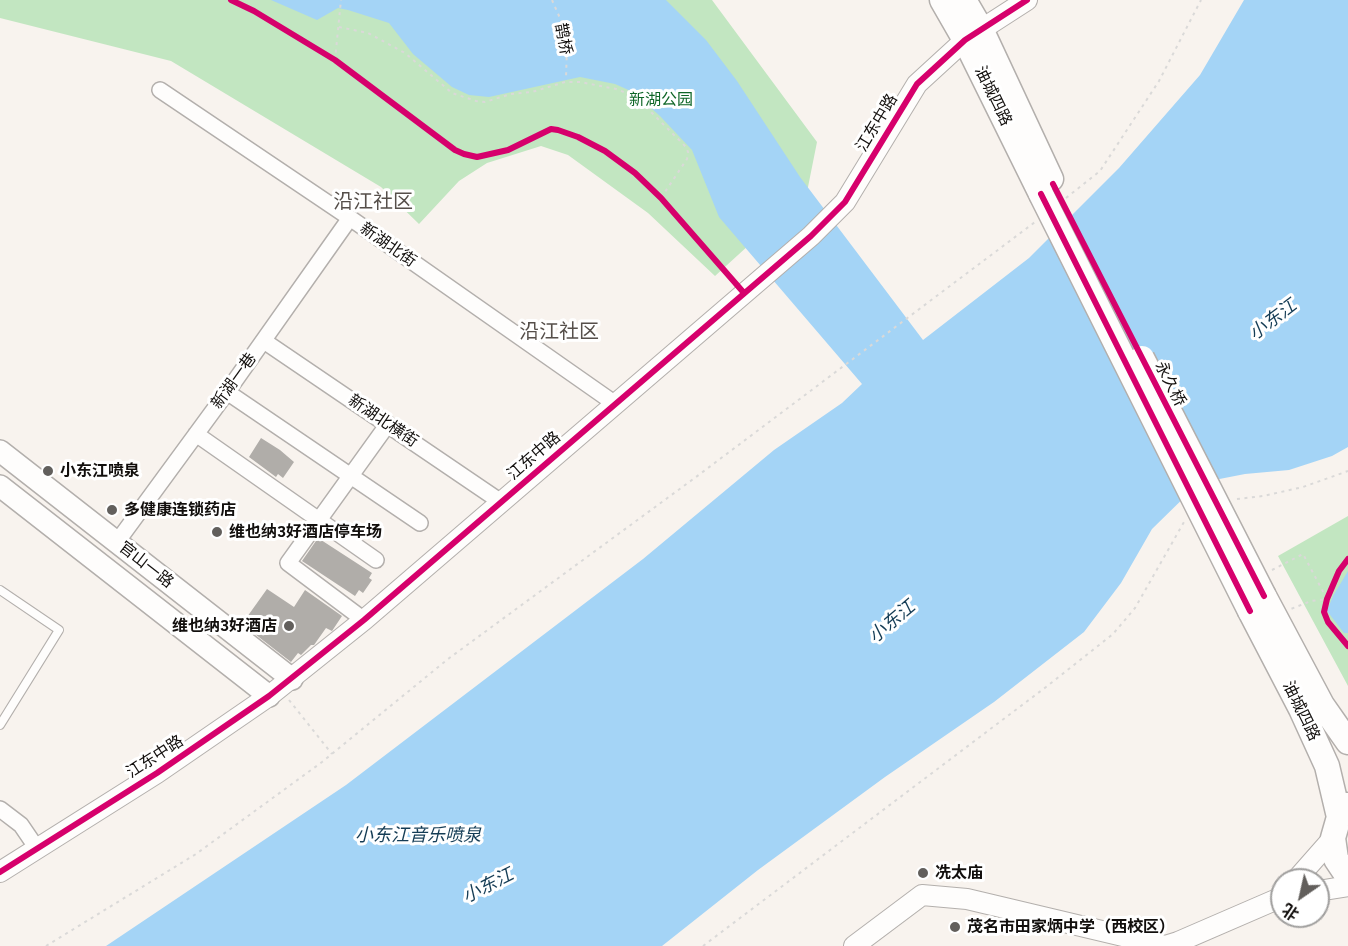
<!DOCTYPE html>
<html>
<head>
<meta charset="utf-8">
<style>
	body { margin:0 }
	#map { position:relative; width:1348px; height:946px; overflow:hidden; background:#f8f3ee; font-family:Figtree,"Noto Sans SC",sans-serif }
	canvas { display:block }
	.north { position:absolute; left:1270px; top:868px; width:60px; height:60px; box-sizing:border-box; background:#fff; border:2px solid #a09f9e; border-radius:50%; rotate:214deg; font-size:16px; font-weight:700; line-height:24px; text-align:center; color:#120f0d }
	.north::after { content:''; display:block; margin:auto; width:21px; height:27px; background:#625f5c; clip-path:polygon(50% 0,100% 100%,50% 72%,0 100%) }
</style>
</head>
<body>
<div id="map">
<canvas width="1348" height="946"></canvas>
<div class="north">北</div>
</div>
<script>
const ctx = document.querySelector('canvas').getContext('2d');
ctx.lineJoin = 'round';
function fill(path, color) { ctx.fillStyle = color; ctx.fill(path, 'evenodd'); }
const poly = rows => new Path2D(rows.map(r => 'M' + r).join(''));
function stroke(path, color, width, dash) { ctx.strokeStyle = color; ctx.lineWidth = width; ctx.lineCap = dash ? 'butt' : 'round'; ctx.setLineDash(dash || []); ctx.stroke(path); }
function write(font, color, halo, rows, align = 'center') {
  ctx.font = font + ' Figtree,"Noto Sans SC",sans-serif'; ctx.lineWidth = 6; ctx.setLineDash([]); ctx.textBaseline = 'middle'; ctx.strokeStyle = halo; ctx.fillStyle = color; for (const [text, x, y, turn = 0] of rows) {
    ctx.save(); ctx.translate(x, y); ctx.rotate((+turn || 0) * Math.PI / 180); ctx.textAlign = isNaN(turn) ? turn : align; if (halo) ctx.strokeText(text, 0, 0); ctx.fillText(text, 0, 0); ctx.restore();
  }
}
const green = poly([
	[0,0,712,0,817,142,807,192,715,276,648,213,568,155,541,146,487,163,459,181,419,224,381,187,171,61,0,18],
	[1348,516,1348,686,1278,556]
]);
const water = poly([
	[271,0,666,0,706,40,737,81,800,177,923,340,1029,258,1119,168,1200,75,1244,0,1348,0,1348,447,1332,456,1289,470,1245,474,1199,483,1152,529,1121,583,1084,632,994,702,885,777,758,870,662,946,106,946,346,785,643,559,774,450,842,403,862,384,719,217,692,150,660,116,633,92,615,84,580,77,489,97,469,95,452,87,413,54,389,23,348,10,338,8,317,20],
	[1348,571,1348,633,1344,633,1327,611,1333,596]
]);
const building = poly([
	[261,438,280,450,294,462,283,478,278,474,276,477,249,457],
	[318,538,372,573,369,578,372,580,363,593,359,590,355,596,302,561],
	[267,589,294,607,305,590,342,616,332,631,326,628,314,645,311,645,301,655,298,653,291,662,242,624]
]);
const path = poly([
	[552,0,563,25,567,46,566,78],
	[339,27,368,33,405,53,452,93,476,101,485,102,511,94,532,92,565,82,580,82,616,89,629,94,644,105,686,147,688,152,687,159,661,198],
	[335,60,341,0],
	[1066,198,1100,171,1159,81,1201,0],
	[1237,499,1263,496,1303,487,1348,471],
	[1272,570,1303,554,1327,599,1311,601,1291,609],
	[289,700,332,754],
	[46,946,196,854,322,762,448,659,696,477,1035,222],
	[703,946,1046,687,1113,634,1135,608,1184,522]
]);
const service = poly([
	[0,590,59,630,0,725]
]);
const minor = poly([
	[160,90,350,218,614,403],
	[264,341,501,502],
	[227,392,420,523],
	[196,434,376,560],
	[117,542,227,392,350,218],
	[364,620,288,563,388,424],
	[0,809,21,825,36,847]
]);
const tertiary = poly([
	[0,872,157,773,269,696,364,620,811,236,845,202,917,84,965,40,1027,0],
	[1296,880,1333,838],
	[1318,891,1348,886],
	[854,946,922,895,967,899,1165,946,1178,942,1282,897]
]);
const secondary = poly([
	[0,451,292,679],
	[0,486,269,696]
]);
const primary = poly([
	[942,0,965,40,1041,194],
	[964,0,981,29,1051,179],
	[1264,596,1322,705,1348,742],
	[1250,611,1301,709,1327,766,1339,817],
	[1348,805,1339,817,1333,838,1336,859,1348,877]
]);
const primaryBridge = poly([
	[1041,194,1250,611],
	[1142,358,1264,596]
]);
const cycleway = poly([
	[231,0,254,11,335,60,455,150,464,154,477,157,508,150,551,129,558,130,578,137,605,151,635,173,661,198,744,293],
	[1053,184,1264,596],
	[1041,194,1250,611],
	[1348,559,1339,571,1327,599,1324,612,1328,622,1348,646],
	[0,872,157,773,269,696,364,620,811,236,845,202,917,84,965,40,1027,0]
]);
const markers = [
	[48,471,6,"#625f5c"],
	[112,510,6,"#625f5c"],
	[217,532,6,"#625f5c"],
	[289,626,6,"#625f5c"],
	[923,873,6,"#625f5c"],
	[955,927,6,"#625f5c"]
];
const streetNames = [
	["鹊桥",563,39,80],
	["油城四路",993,96,64],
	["江东中路",877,123,-59],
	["新湖北街",388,245,35],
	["新湖一巷",234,381,-54],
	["永久桥",1170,384,63],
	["新湖北横街",383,421,34],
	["江东中路",534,456,-41],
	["官山一路",146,565,38],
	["油城四路",1301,711,64],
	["江东中路",155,757,-33]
];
const parkNames = [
	["新湖公园",661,100]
];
const poiNames = [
	["小东江喷泉",60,471],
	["多健康连锁药店",124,510],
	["维也纳3好酒店停车场",229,532],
	["维也纳3好酒店",277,626,"right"],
	["冼太庙",935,873],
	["茂名市田家炳中学（西校区）",967,927]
];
const waterNames = [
	["小东江",1273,320,-37],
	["小东江",892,622,-40],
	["小东江音乐喷泉",418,836],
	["小东江",488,886,-27]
];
const quarterNames = [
	["沿江社区",373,202],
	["沿江社区",559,332]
];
fill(green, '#c2e6c1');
fill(water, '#a4d4f6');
fill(building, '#b0ada9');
stroke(service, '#b3afac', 10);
stroke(minor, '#b3afac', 18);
stroke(tertiary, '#b3afac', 22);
stroke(secondary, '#b3afac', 24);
stroke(primary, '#b3afac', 27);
stroke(path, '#dad9d8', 2, [3, 4.5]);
stroke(service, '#fefdfc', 8);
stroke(minor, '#fefdfc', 15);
stroke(tertiary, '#fefdfc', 20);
stroke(secondary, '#fefdfc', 21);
stroke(primary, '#fefdfc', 24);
stroke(primaryBridge, '#b3afac', 27, []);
stroke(primaryBridge, '#fefdfc', 24);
stroke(cycleway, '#d6006c', 6);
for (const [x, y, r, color] of markers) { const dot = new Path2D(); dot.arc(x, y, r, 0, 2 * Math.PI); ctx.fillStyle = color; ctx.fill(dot); stroke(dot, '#fff', 2); }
write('16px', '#120f0d', '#fff', streetNames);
write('16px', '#0f6627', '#fff', parkNames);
write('bold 16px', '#120f0d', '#fff', poiNames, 'left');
write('italic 18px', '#143c55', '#fff', waterNames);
write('20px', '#564f4a', '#fff', quarterNames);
</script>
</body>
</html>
